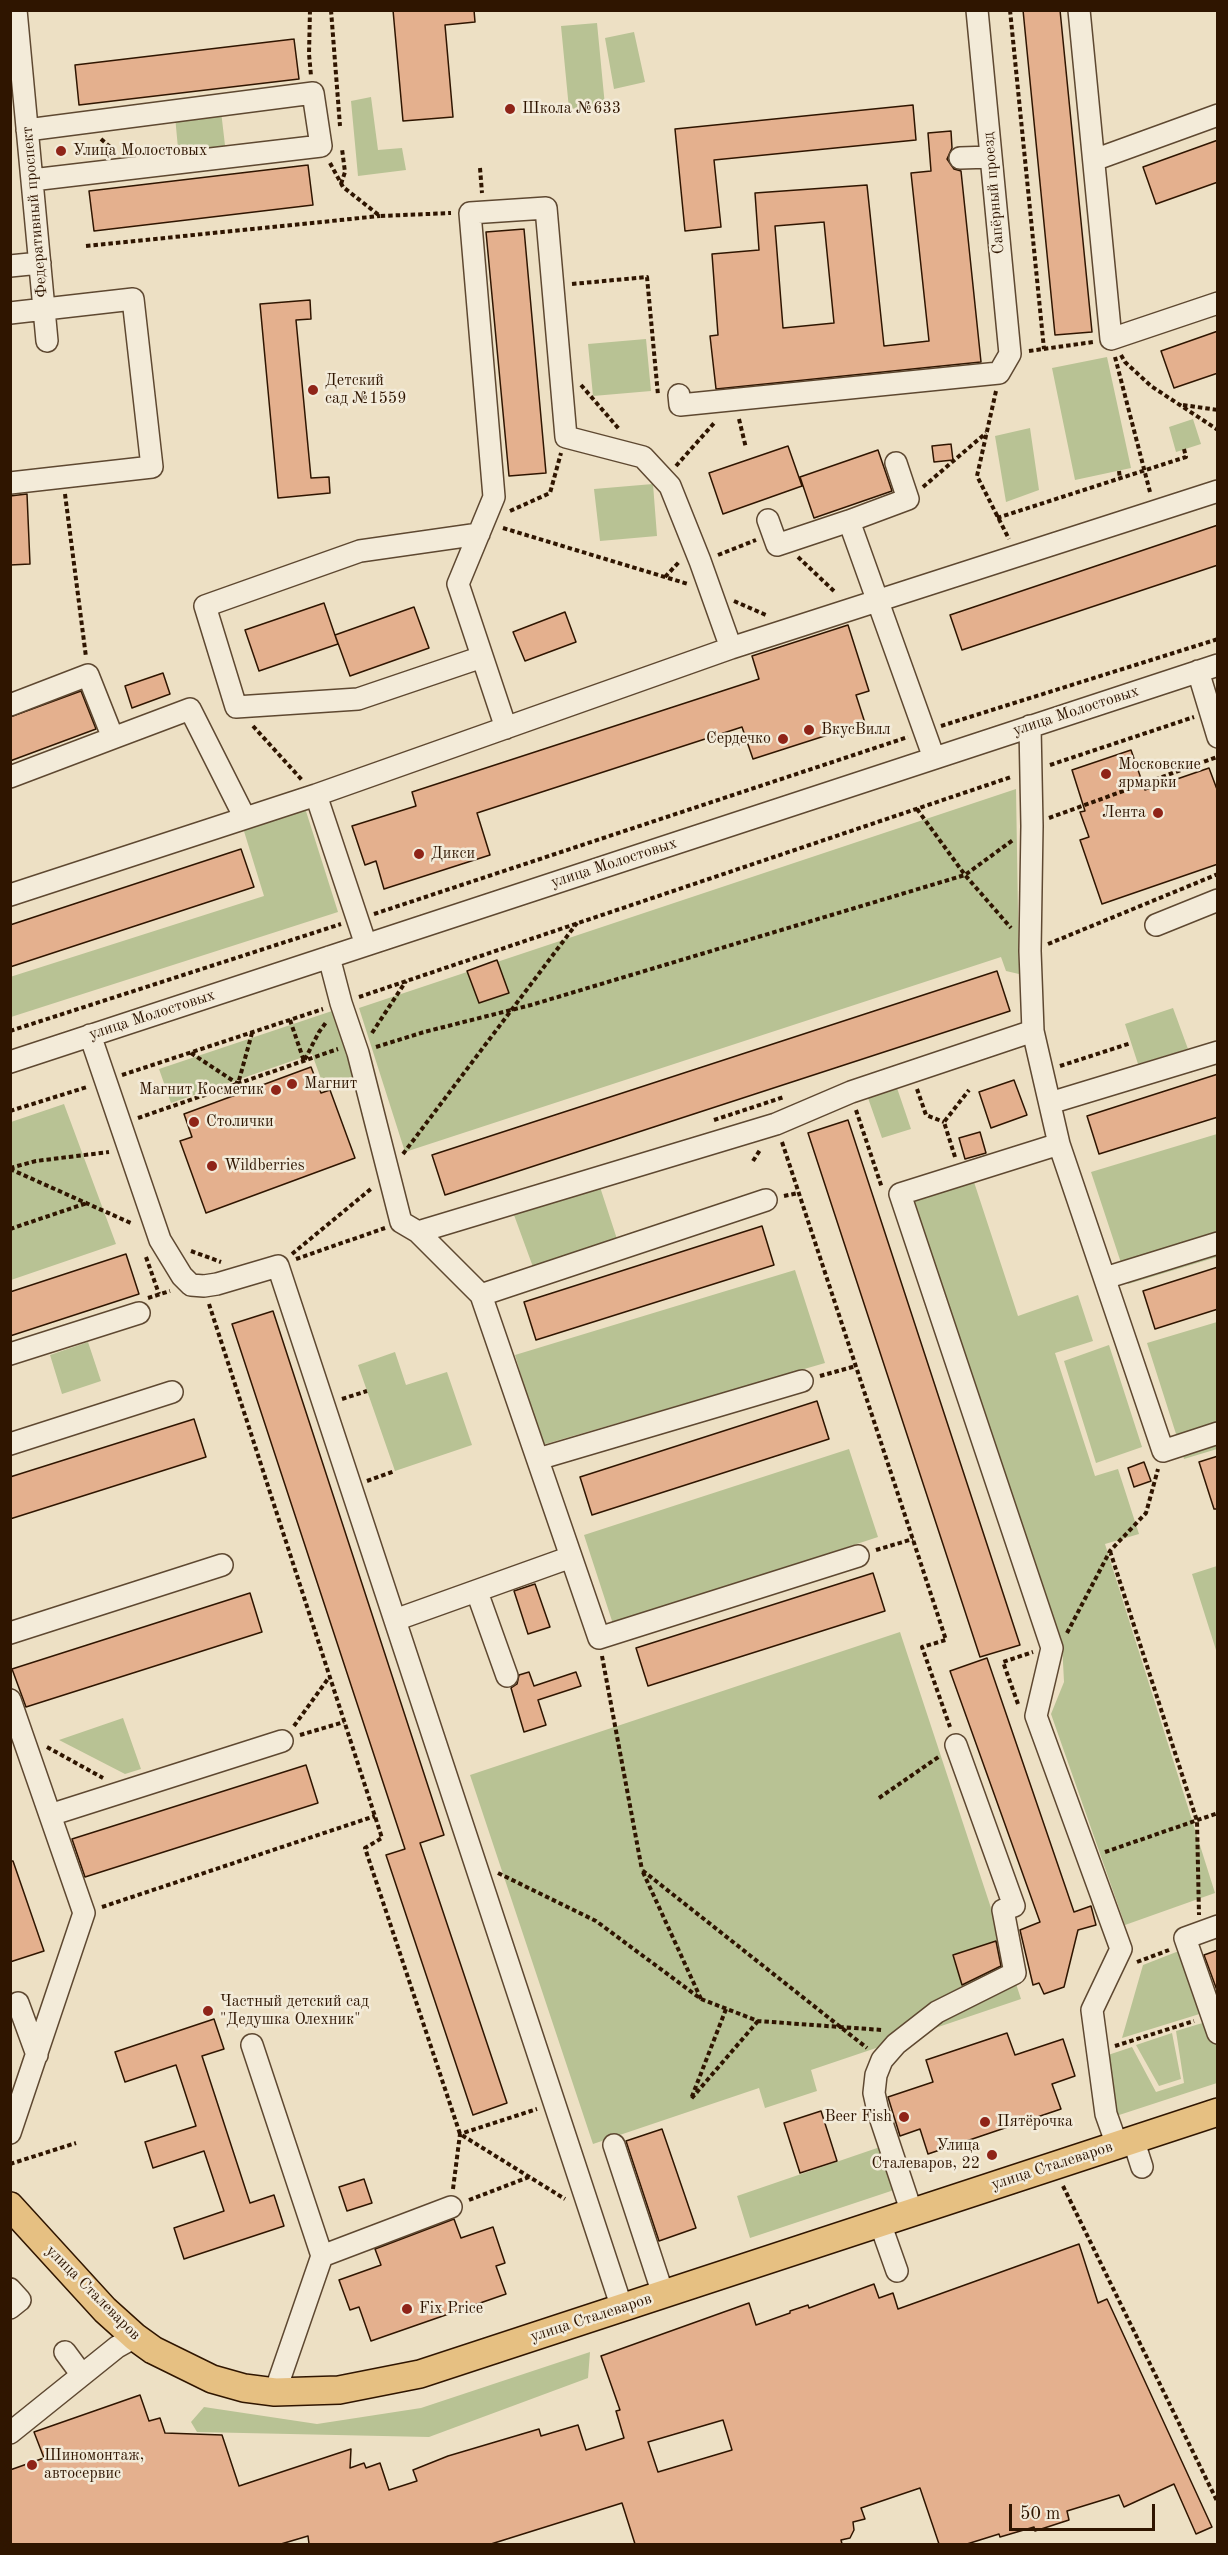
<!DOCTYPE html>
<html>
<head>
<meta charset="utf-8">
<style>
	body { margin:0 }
	#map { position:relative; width:1228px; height:2555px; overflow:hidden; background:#ede0c4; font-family:"Old Standard TT",serif }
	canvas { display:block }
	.frame { position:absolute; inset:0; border:12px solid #2f1500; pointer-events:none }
	.scale { position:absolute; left:1009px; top:2504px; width:146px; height:27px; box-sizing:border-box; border:3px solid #2f1500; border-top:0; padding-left:8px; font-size:18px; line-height:21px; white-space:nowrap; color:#2f1500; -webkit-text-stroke:4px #f3ebd9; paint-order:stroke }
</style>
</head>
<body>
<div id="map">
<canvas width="1228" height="2555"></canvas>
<div class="frame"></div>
<div class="scale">50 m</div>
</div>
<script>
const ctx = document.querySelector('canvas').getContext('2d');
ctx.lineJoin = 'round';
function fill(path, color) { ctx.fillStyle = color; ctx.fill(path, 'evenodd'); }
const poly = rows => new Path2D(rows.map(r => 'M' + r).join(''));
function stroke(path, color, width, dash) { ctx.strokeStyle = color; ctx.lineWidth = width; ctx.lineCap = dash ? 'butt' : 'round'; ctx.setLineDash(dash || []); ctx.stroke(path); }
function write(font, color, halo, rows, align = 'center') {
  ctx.font = font + ' "Old Standard TT",serif'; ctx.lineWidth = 5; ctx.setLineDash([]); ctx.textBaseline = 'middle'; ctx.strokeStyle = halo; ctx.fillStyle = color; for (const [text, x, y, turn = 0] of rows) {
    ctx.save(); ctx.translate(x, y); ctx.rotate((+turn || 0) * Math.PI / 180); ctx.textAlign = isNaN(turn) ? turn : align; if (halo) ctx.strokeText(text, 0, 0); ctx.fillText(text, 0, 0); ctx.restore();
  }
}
const green = poly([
	[597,23,605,106,569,109,561,26],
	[634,32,645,82,614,89,605,38],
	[371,97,378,150,402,148,406,170,358,176,351,101],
	[221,111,226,154,179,159,175,116],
	[646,339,651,391,593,396,588,344],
	[1107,357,1131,468,1075,480,1052,368],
	[1193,419,1201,444,1176,452,1169,427],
	[1030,428,1039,490,1006,502,995,436],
	[653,484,657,536,600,541,594,489],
	[1016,789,1019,974,1006,971,1001,957,405,1152,359,1008],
	[305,808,338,912,11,1017,10,977,264,896,243,828],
	[1173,1008,1188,1049,1138,1064,1125,1024],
	[335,1010,357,1075,324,1087,312,1054,171,1103,159,1069],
	[897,1088,911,1129,882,1138,868,1098],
	[64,1104,116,1244,11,1280,11,1122],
	[1217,1134,1217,1257,1128,1284,1091,1172],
	[974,1182,1018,1316,1078,1295,1093,1341,1055,1353,1095,1476,1118,1469,1139,1534,1105,1544,1215,1893,1125,1925,1051,1714,1064,1682,1062,1643,912,1202],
	[600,1187,617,1239,533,1267,514,1215],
	[795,1270,825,1363,542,1445,515,1355],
	[1217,1322,1217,1449,1184,1459,1147,1343],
	[88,1342,101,1381,62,1394,50,1355],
	[1109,1345,1142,1447,1096,1463,1064,1361],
	[395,1352,406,1385,447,1372,472,1445,395,1471,358,1365],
	[849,1449,878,1537,613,1624,584,1535],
	[1217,1566,1218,1649,1216,1650,1192,1574],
	[900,1632,1021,1999,811,2070,817,2091,765,2108,759,2088,593,2144,470,1775],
	[123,1718,141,1769,125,1774,59,1740],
	[1184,1949,1206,2012,1122,2038,1143,1965],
	[1209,2021,1217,2045,1217,2083,1113,2117,1105,2056,1132,2047,1156,2092,1184,2083,1176,2031],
	[1172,2033,1181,2079,1159,2086,1136,2045],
	[883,2146,897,2189,750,2238,737,2196],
	[590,2352,588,2378,429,2437,197,2432,191,2422,204,2407,317,2424,421,2408]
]);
const building = poly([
	[393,10,474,10,475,22,445,25,453,117,403,121,393,10],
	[1023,10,1060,10,1092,332,1055,335,1023,10],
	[294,39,299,79,79,105,75,65,294,39],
	[913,105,916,140,714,160,721,227,685,231,675,129,913,105],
	[951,131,952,148,947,159,954,169,961,171,981,362,716,389,710,336,718,335,712,254,759,250,755,193,867,185,884,346,929,341,911,173,931,171,928,133,951,131],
	[824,222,834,323,783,328,775,226,824,222],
	[1218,140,1218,182,1156,204,1143,167,1218,140],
	[308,165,313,205,94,231,89,191,308,165],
	[524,229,546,473,509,476,486,232,524,229],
	[310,300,311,319,296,320,311,478,329,477,330,493,278,498,260,304,310,300],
	[1218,331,1218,373,1174,388,1161,351,1218,331],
	[951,444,953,460,934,462,932,446,951,444],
	[788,446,802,486,723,514,709,473,788,446],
	[878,450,892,491,814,518,800,477,878,450],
	[27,494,30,564,10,565,10,496,27,494],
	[1218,525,1218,565,962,650,950,615,1218,525],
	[324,603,338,644,259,671,245,630,324,603],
	[414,607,429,648,350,676,335,635,414,607],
	[565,612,576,642,525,661,513,632,565,612],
	[848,625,869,691,856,695,865,723,753,759,742,727,477,813,490,855,384,889,376,861,365,865,352,826,416,806,412,792,759,679,752,656,848,625],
	[163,673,170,694,132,708,125,686,163,673],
	[81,691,96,729,10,761,10,717,81,691],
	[1131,750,1145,790,1209,768,1218,792,1218,864,1102,904,1080,840,1089,837,1080,812,1085,811,1072,770,1131,750],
	[241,849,254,887,10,967,10,925,241,849],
	[497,960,509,993,479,1003,467,971,497,960],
	[997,971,1010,1011,445,1195,432,1155,997,971],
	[311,1067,321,1093,330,1090,355,1158,206,1213,180,1141,192,1137,184,1114,311,1067],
	[1218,1074,1218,1117,1099,1154,1087,1116,1218,1074],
	[1014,1080,1027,1115,991,1128,979,1092,1014,1080],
	[848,1120,1020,1645,980,1657,808,1133,848,1120],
	[980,1132,986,1153,965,1159,959,1138,980,1132],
	[762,1226,774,1265,536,1340,524,1302,762,1226],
	[126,1254,139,1294,10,1336,10,1292,126,1254],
	[1218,1267,1218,1309,1155,1329,1143,1291,1218,1267],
	[273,1311,444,1835,420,1843,507,2103,473,2115,386,1855,405,1849,232,1324,273,1311],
	[817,1401,829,1439,592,1515,580,1477,817,1401],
	[194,1419,206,1457,10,1519,10,1477,194,1419],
	[1218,1456,1218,1509,1214,1509,1199,1462,1218,1456],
	[1144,1462,1151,1481,1134,1487,1128,1468,1144,1462],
	[873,1573,885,1611,648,1686,636,1648,873,1573],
	[535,1584,550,1627,528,1634,514,1591,535,1584],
	[250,1593,262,1632,26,1707,12,1669,250,1593],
	[987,1658,1074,1912,1091,1906,1096,1925,1078,1930,1064,1987,1044,1994,1039,1983,1033,1985,1020,1930,1040,1922,950,1671,987,1658],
	[529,1672,534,1686,576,1672,581,1686,538,1700,546,1725,524,1732,511,1688,517,1684,519,1675,529,1672],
	[306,1765,318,1803,85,1877,72,1839,306,1765],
	[10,1861,13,1861,44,1951,10,1962,10,1861],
	[996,1941,1001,1966,962,1985,953,1955,996,1941],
	[1218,1950,1218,1993,1204,1955,1218,1950],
	[214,2019,224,2049,202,2056,250,2203,274,2195,284,2226,184,2259,174,2228,224,2211,204,2151,153,2168,145,2142,196,2126,176,2065,125,2082,115,2052,214,2019],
	[1007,2033,1015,2055,1063,2039,1075,2076,1052,2084,1061,2109,928,2154,920,2129,900,2136,888,2097,933,2082,926,2060,1007,2033],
	[821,2111,837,2161,800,2173,784,2123,821,2111],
	[662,2129,696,2228,659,2241,626,2141,662,2129],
	[364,2179,372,2203,347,2211,339,2187,364,2179],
	[454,2219,461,2238,493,2227,505,2263,496,2266,506,2294,371,2341,359,2307,350,2310,339,2280,381,2265,375,2249,454,2219],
	[1079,2244,1098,2303,1107,2299,1212,2527,1196,2534,1174,2484,1124,2507,1119,2495,1067,2511,1069,2520,1035,2531,1034,2527,1000,2537,999,2534,967,2544,939,2544,920,2488,861,2508,865,2519,853,2522,854,2530,850,2538,841,2540,842,2544,635,2544,622,2503,491,2544,309,2544,308,2536,281,2544,10,2544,10,2470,44,2458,34,2432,140,2395,149,2421,160,2418,165,2433,222,2435,239,2486,351,2449,350,2468,364,2463,366,2468,380,2463,389,2490,417,2481,413,2470,448,2456,539,2429,541,2436,578,2425,586,2450,624,2438,616,2411,620,2410,601,2356,749,2303,756,2325,790,2313,790,2311,808,2305,809,2308,874,2284,879,2298,893,2293,898,2309,1079,2244],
	[723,2420,732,2450,658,2472,648,2442,723,2420]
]);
const path = poly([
	[310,10,309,54,311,76],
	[331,10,340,126],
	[1010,10,1044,349],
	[101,139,116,152],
	[330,163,343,187,380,216,451,213],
	[480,168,482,193],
	[341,184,345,172,342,149],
	[86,246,380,216],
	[572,284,647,277,658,395],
	[1029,351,1093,342],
	[1121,355,1125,362,1151,386,1218,430],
	[1115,357,1150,492],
	[581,385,619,429],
	[996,391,977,476,1009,539],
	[1183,405,1218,410],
	[739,419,746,448],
	[676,466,715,422],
	[1119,471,1120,479],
	[923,487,986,433],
	[65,494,86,657],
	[510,511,550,493,561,453],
	[997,518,1186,457,1184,449],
	[503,528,688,584],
	[718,555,756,540],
	[798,557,836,593],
	[665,577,679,562],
	[734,601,766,615],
	[253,726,302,780],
	[941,726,1218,639],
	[1050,765,1194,717],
	[917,809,965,875,1011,928],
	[1049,818,1217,757],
	[374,914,908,737],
	[1048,944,1218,874],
	[359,997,1011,777],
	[290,1020,304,1061,319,1032,327,1021],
	[10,1031,341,924],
	[372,1033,406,981],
	[376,1047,424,1032,531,1005,965,875,1013,840],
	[191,1053,238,1084,252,1033],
	[1060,1066,1131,1043],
	[122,1075,323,1009],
	[917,1089,926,1115,944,1122],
	[856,1110,882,1188],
	[10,1111,87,1087],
	[138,1118,338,1049],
	[714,1120,784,1097],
	[782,1142,946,1640,922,1647,950,1727],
	[403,1154,577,923],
	[955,1157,944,1122,969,1090],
	[753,1161,760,1150],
	[10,1168,36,1161,109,1152],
	[10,1169,133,1224],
	[784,1196,798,1193],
	[10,1229,87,1203],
	[191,1251,221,1262],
	[292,1254,372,1188],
	[146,1257,159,1294],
	[296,1259,385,1228],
	[148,1298,170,1291],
	[209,1304,382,1838,365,1848,460,2134,565,2199],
	[820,1376,856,1366],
	[342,1399,367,1391],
	[367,1481,395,1471],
	[876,1550,913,1539],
	[1110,1551,1197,1821,1199,1915],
	[1067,1633,1110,1551,1146,1513,1158,1469],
	[602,1656,642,1870],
	[1018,1704,1003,1662,1033,1652],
	[294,1726,330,1676],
	[300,1735,344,1722],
	[47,1747,103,1778],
	[879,1798,940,1756],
	[1105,1852,1218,1813],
	[498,1873,596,1921,701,1999,642,1870,867,2048],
	[102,1907,375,1816],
	[1137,1962,1169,1950],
	[701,1999,758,2021,882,2030],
	[726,2009,691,2099,758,2021],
	[1115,2046,1194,2021],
	[10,2164,76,2143],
	[1063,2186,1218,2503],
	[453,2189,460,2134,537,2109],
	[469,2200,529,2177]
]);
const minor = poly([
	[16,10,47,341],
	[1079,10,1111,339,1218,303],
	[27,130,313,93,321,146,32,180],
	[960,158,991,157],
	[1094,160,1218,115],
	[10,266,40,263],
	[10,313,133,299,152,467,10,483],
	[679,395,680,405,999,373,1010,354,977,10],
	[768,520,777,545,849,521,934,758],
	[849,521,908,499,896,463],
	[479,534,360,551,205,606,236,707,358,699,482,657],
	[1198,671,1218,737],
	[10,705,88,675,113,738,10,777],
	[1030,726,1032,826,1030,951,1033,1031,1059,1144,900,1194,1052,1648,1036,1716,1121,1949,1092,2010,1106,2114,1117,2145],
	[506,728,458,584,494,497,470,213,546,208,566,437,643,457,670,486,700,561,731,648],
	[113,738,190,709,245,818],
	[316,795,366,945],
	[10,895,316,795,731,648,1218,491],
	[1156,925,1218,900],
	[329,957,341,1003,358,1053,401,1222,418,1232,776,1124,851,1092,1033,1031],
	[90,1035,160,1240,182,1276,191,1285,204,1286,217,1284,278,1266,622,2308],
	[10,1062,1218,665],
	[1050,1103,1218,1052],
	[1059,1144,1163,1451,1218,1433],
	[418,1232,481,1295,766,1200],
	[1105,1278,1218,1243],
	[481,1295,599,1638,858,1556],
	[10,1354,139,1313],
	[10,1444,172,1392],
	[538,1459,802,1381],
	[477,1592,507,1676],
	[395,1620,571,1557],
	[10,1633,222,1565],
	[10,1700,84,1913,10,2133],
	[50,1815,282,1741],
	[1218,1926,1185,1938,1218,2033],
	[18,2003,37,2055],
	[252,2045,322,2256,275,2392],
	[1133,2139,1142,2167],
	[614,2145,663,2294],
	[912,2213,878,2111,874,2093,876,2075,882,2060,896,2044,937,2012,1015,1973,1003,1910,1014,1906,956,1745],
	[880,2223,897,2271],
	[322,2256,451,2207],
	[10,2289,20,2300,10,2308],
	[65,2352,82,2375],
	[10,2433,117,2347,135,2337]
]);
const major = poly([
	[10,2206,105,2310,135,2337,153,2350,212,2379,244,2388,275,2392,339,2390,420,2374,1218,2112]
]);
const markers = [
	[510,109,6,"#8f2418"],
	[61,151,6,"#8f2418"],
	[313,390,6,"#8f2418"],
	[809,730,6,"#8f2418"],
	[783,739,6,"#8f2418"],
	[1106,774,6,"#8f2418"],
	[1158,813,6,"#8f2418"],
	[419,854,6,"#8f2418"],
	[292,1084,6,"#8f2418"],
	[276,1090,6,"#8f2418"],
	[194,1122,6,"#8f2418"],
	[212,1166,6,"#8f2418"],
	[208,2011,6,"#8f2418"],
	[904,2117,6,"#8f2418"],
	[985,2122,6,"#8f2418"],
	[992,2155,6,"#8f2418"],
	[407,2309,6,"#8f2418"],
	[32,2465,6,"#8f2418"]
];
const poiNames = [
	["Школа №633",522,109],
	["Улица Молостовых",73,151],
	["Детский",325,381],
	["сад №1559",325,399],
	["ВкусВилл",821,730],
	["Сердечко",771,739,"right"],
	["Московские",1118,765],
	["ярмарки",1118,783],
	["Лента",1146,813,"right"],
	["Дикси",431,854],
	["Магнит",304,1084],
	["Магнит Косметик",264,1090,"right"],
	["Столички",206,1122],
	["Wildberries",224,1166],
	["Частный детский сад",220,2002],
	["\"Дедушка Олехник\"",220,2020],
	["Beer Fish",892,2117,"right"],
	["Пятёрочка",997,2122],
	["Улица",980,2146,"right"],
	["Сталеваров, 22",980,2164,"right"],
	["Fix Price",419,2309],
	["Шиномонтаж,",44,2456],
	["автосервис",44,2474]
];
const streetNames = [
	["Сапёрный проезд",994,193,-95],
	["Федеративный проспект",35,212,-95],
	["улица Молостовых",1076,711,-18],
	["улица Молостовых",614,863,-18],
	["улица Молостовых",152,1015,-18],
	["улица Сталеваров",1052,2166,-18],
	["улица Сталеваров",93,2293,45],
	["улица Сталеваров",591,2318,-18]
];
fill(green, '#b8c294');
fill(building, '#e4b08e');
stroke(building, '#2f1500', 1.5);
stroke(minor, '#5e4831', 24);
stroke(major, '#2f1500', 30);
stroke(path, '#2f1500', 4, [4.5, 3]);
stroke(minor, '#f3ebd9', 21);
stroke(major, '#e6c082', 27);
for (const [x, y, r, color] of markers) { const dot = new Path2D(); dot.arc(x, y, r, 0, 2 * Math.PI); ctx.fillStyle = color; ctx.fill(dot); stroke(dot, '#f3ebd9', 2); }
write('16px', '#2f1500', '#f3ebd9', poiNames, 'left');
write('16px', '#2f1500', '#f3ebd9', streetNames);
</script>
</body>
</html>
